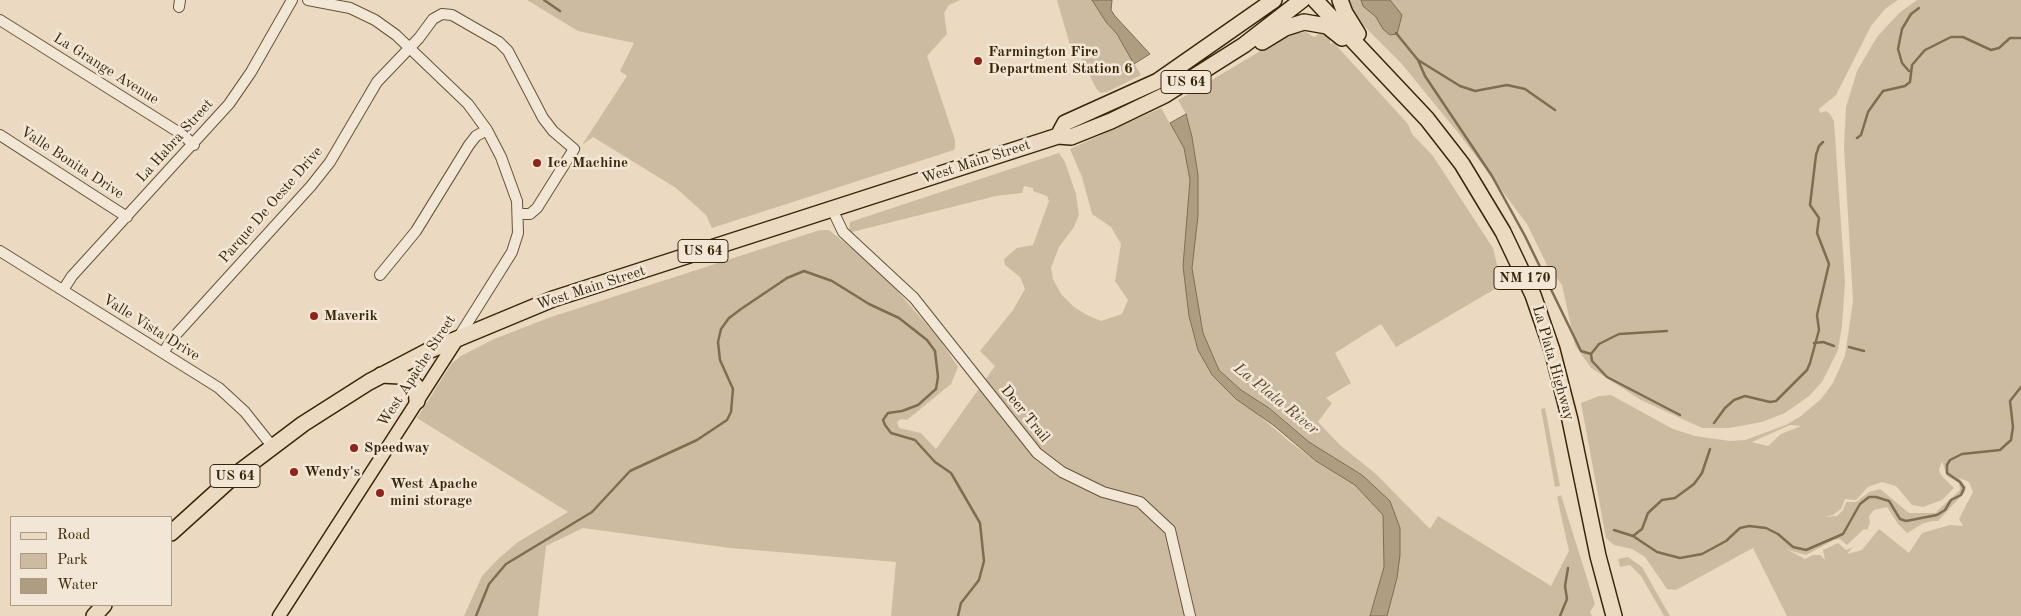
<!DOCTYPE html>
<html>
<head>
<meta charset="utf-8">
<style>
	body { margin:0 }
	#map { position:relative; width:2021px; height:616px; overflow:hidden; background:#ebdac1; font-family:"Old Standard TT",serif }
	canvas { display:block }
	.legend { position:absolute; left:10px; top:516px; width:162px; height:90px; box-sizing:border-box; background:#f2e7d7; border:1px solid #a89a83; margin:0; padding:6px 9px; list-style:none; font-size:15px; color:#3a2606 }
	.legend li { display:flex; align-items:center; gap:10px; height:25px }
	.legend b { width:25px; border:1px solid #a89a83 }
</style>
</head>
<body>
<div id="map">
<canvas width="2021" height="616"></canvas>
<ul class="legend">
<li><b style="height:6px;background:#ebdac1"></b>Road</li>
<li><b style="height:14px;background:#cdbba1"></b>Park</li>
<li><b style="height:14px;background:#af9d81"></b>Water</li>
</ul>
</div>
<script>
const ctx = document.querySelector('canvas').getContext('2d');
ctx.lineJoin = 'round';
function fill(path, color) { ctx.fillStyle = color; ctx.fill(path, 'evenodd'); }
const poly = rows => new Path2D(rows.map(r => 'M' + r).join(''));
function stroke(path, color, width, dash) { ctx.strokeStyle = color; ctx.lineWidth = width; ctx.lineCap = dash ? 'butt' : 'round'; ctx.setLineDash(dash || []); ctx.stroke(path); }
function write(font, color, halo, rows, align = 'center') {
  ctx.font = font + ' "Old Standard TT",serif'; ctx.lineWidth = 5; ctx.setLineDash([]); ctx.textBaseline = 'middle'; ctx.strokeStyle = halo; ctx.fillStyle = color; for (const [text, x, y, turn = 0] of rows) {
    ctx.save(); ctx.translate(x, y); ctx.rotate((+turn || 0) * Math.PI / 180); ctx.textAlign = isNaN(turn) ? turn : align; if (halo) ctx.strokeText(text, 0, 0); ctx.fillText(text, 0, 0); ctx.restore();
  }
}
const green = poly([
	[527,0,960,0,949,5,944,13,947,34,927,56,955,140,955,147,954,150,712,228,706,215,676,188,593,137,582,145,627,76,620,71,634,43,578,31],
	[1057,0,1092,0,1106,22,1117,34,1141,75,1107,92,1101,93,1097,90,1081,58,1074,59],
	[1349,0,1898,0,1885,9,1871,26,1836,95,1819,109,1820,113,1826,111,1830,114,1834,121,1845,282,1842,326,1838,350,1822,382,1809,396,1785,413,1762,422,1729,428,1702,428,1641,400,1591,368,1575,345,1562,285,1548,267,1527,224,1460,135,1401,63,1355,17],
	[1917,0,2021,0,2021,616,1787,616,1753,548,1676,590,1667,589,1645,557,1632,549,1614,545,1606,538,1581,403,1599,396,1611,395,1673,429,1695,436,1730,441,1745,440,1786,425,1801,416,1821,399,1833,383,1845,356,1853,301,1844,147,1846,107,1857,71,1877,37,1899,13],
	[1790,425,1801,426,1781,434,1768,446,1752,442],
	[1942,461,1947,476,1959,483,1960,490,1935,513,1909,513,1880,489,1869,492,1856,502,1846,502,1843,510,1837,516,1824,517,1833,515,1841,509,1845,499,1856,500,1868,487,1882,482,1896,486,1912,505,1923,507,1942,500,1954,488,1941,475,1939,470],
	[1959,478,1969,482,1973,492,1959,519,1963,526,1950,525,1922,533,1909,553,1879,529,1862,550,1847,554,1853,547,1846,550,1838,543,1823,550,1825,560,1820,555,1813,555,1805,559,1788,550,1806,555,1834,540,1840,539,1847,545,1864,529,1867,530,1870,523,1869,516,1874,510,1887,507,1898,524,1907,533,1922,524,1932,521,1938,521,1965,492,1966,487],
	[1306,32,1314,37,1322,32,1330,37,1330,44,1334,43,1408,124,1412,134,1433,156,1493,248,1500,277,1495,289,1396,347,1381,324,1335,353,1351,383,1326,398,1332,403,1318,422,1340,445,1376,474,1430,529,1438,516,1551,586,1569,551,1557,497,1561,495,1595,604,1590,612,1592,616,1387,616,1397,578,1400,528,1362,475,1309,442,1269,408,1241,390,1219,370,1203,333,1192,268,1198,216,1198,175,1192,137,1186,114,1178,100,1289,34],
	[1161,108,1184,148,1190,180,1183,266,1189,316,1198,350,1212,376,1290,442,1316,461,1356,485,1383,515,1384,567,1370,616,891,616,896,562,730,548,583,528,546,546,538,616,464,616,482,576,498,559,518,542,568,512,417,418,452,363,461,356,494,339,551,317,820,230,829,230,880,271,940,340,958,367,951,384,907,420,901,419,897,422,899,428,921,433,936,449,995,366,980,351,1013,310,1025,289,1020,277,1005,265,1004,259,1017,248,1033,245,1049,201,1047,196,1033,191,1033,188,1024,186,1022,193,996,196,852,232,849,232,850,222,1059,153,1065,162,1076,194,1079,215,1074,227,1059,247,1051,268,1053,279,1061,294,1074,307,1087,315,1101,321,1122,314,1128,300,1115,281,1121,244,1111,227,1092,214,1082,177,1070,149],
	[1545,408,1560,486,1555,487,1541,409],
	[1628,557,1642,567,1670,616,1664,616,1641,576,1630,565,1620,567,1618,559]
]);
const water = poly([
	[1092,0,1112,0,1111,10,1115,16,1150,54,1134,64,1117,34,1106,22,1092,0],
	[1361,0,1390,0,1402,15,1397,34,1390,35,1383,29,1376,17,1363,6,1361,0],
	[1186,114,1192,137,1198,175,1198,216,1192,268,1203,333,1219,370,1241,390,1269,408,1309,442,1362,475,1390,501,1400,528,1400,555,1397,578,1387,616,1370,616,1384,567,1383,515,1355,485,1316,461,1273,425,1236,399,1212,375,1198,350,1189,316,1183,266,1190,180,1184,148,1170,123,1186,114]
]);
const stream = poly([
	[544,0,560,11],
	[1396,33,1418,60,1460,86,1475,91,1507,85,1525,89,1555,110],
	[1418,60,1425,76,1492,176,1525,236,1581,351,1591,354,1599,344,1619,334,1667,331],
	[1909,71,1902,63,1898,49,1902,29,1911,14,1919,8],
	[1857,138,1861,135,1868,112,1875,102,1883,91,1905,86,1910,82,1912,65,1925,50,1951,37,1963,37,1991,50,1999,48,2010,38,2021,38],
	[1814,343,1823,342,1834,346],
	[1849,347,1864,351],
	[1591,354,1592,361,1607,377,1680,415],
	[1714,423,1725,408,1734,400,1745,396,1770,402,1776,401,1807,370,1810,363,1819,330,1817,315,1829,264,1817,233,1819,218,1810,205,1816,155,1819,146,1823,142],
	[1614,530,1633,536,1657,552,1680,558,1702,554,1726,541,1740,528,1749,526,1766,528,1778,534,1793,547,1806,550,1843,534,1860,504,1869,497,1876,497,1889,501,1900,519,1906,521,1937,515,1945,510,1951,500,1961,495,1964,488,1960,482,1947,473,1947,465,1950,460,1962,454,2000,450,2011,440,2013,427,2010,401,2021,387],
	[1633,536,1642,529,1648,513,1662,500,1675,498,1694,484,1702,473,1710,449],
	[476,616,489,584,506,564,592,512,630,471,697,440,727,420,731,412,733,389,720,360,718,342,721,329,729,318,741,309,787,278,804,271,832,281,869,304,899,318,927,340,935,351,938,377,936,389,918,405,902,411,888,413,883,420,885,425,891,433,915,440,935,462,951,473,980,523,984,561,979,580,961,603,958,616],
	[1560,616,1567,599,1565,586,1568,568]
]);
const minor = poly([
	[308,0,350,8,375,20,396,35,468,104,487,130,501,157,517,201,518,233,512,252,458,338],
	[179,7,180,0],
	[0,20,183,135,194,145],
	[0,135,127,217],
	[832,209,843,232,914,298,1037,453,1062,472,1103,492,1140,502,1170,530,1190,616],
	[0,251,219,388,245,412,272,446],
	[380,275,416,231,469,145,476,136,487,130],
	[63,290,72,276,229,104,251,72,292,0],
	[163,353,172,339,311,186,330,162,377,82,419,38,433,19,442,14,452,15,499,42,508,51,543,118,553,131,574,149,537,208,530,214,519,214]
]);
const major = poly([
	[279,616,458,338]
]);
const highway = poly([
	[1315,0,1427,119,1462,164,1503,232,1533,295,1552,350,1570,420,1598,556,1614,616],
	[1340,0,1345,13,1358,34],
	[1262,42,1285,28,1304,22,1327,26,1342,38],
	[1058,136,1065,123,1158,81,1274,0],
	[381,375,400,376,408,379,416,386,417,401],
	[171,533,234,476,303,424,369,382,428,351,553,299,1058,136,1071,137,1111,121,1165,95,1244,45,1302,0],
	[94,616,104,605]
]);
const markers = [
	[978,61,5,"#8f2418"],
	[537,163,5,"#8f2418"],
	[314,316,5,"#8f2418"],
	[354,448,5,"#8f2418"],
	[294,472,5,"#8f2418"],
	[380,493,5,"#8f2418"]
];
const shields = [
	[1186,82,50],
	[703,251,50],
	[1525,278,62],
	[235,476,50]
];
const shieldNames = [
	["US 64",1186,82],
	["US 64",703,251],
	["NM 170",1525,278],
	["US 64",235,476]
];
const poiNames = [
	["Farmington Fire",988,52],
	["Department Station 6",988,69],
	["Ice Machine",547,163],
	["Maverik",324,316],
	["Speedway",364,448],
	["Wendy's",304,472],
	["West Apache",390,484],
	["mini storage",390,501]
];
const streetNames = [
	["La Grange Avenue",106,69,32],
	["La Habra Street",175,141,-48],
	["West Main Street",976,162,-18],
	["Valle Bonita Drive",72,163,33],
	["Parque De Oeste Drive",271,205,-49],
	["West Main Street",591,288,-18],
	["Valle Vista Drive",151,328,32],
	["La Plata Highway",1553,363,74],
	["West Apache Street",417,371,-57],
	["Deer Trail",1025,414,51]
];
const waterNames = [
	["La Plata River",1276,399,39]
];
fill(green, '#cdbba1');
fill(water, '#af9d81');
stroke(water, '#806d50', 1);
stroke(stream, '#806d50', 2.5);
stroke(minor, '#665335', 12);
stroke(major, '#3a2606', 15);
stroke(highway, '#3a2606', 18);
stroke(minor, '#f2e7d7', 10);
stroke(major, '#ebdac1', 12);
stroke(highway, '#ebdac1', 15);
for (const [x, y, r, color] of markers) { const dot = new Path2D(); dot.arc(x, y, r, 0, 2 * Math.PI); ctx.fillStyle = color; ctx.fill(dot); stroke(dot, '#f2e7d7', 2); }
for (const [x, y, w] of shields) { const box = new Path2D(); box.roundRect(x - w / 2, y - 11.5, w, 23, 4); ctx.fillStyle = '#f2e7d7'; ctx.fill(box); stroke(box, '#3a2606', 1); }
write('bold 14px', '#3a2606', null, shieldNames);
write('bold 15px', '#3a2606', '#f2e7d7', poiNames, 'left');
write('15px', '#3a2606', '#f2e7d7', streetNames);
write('italic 16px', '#5d4a2b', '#f2e7d7', waterNames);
</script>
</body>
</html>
